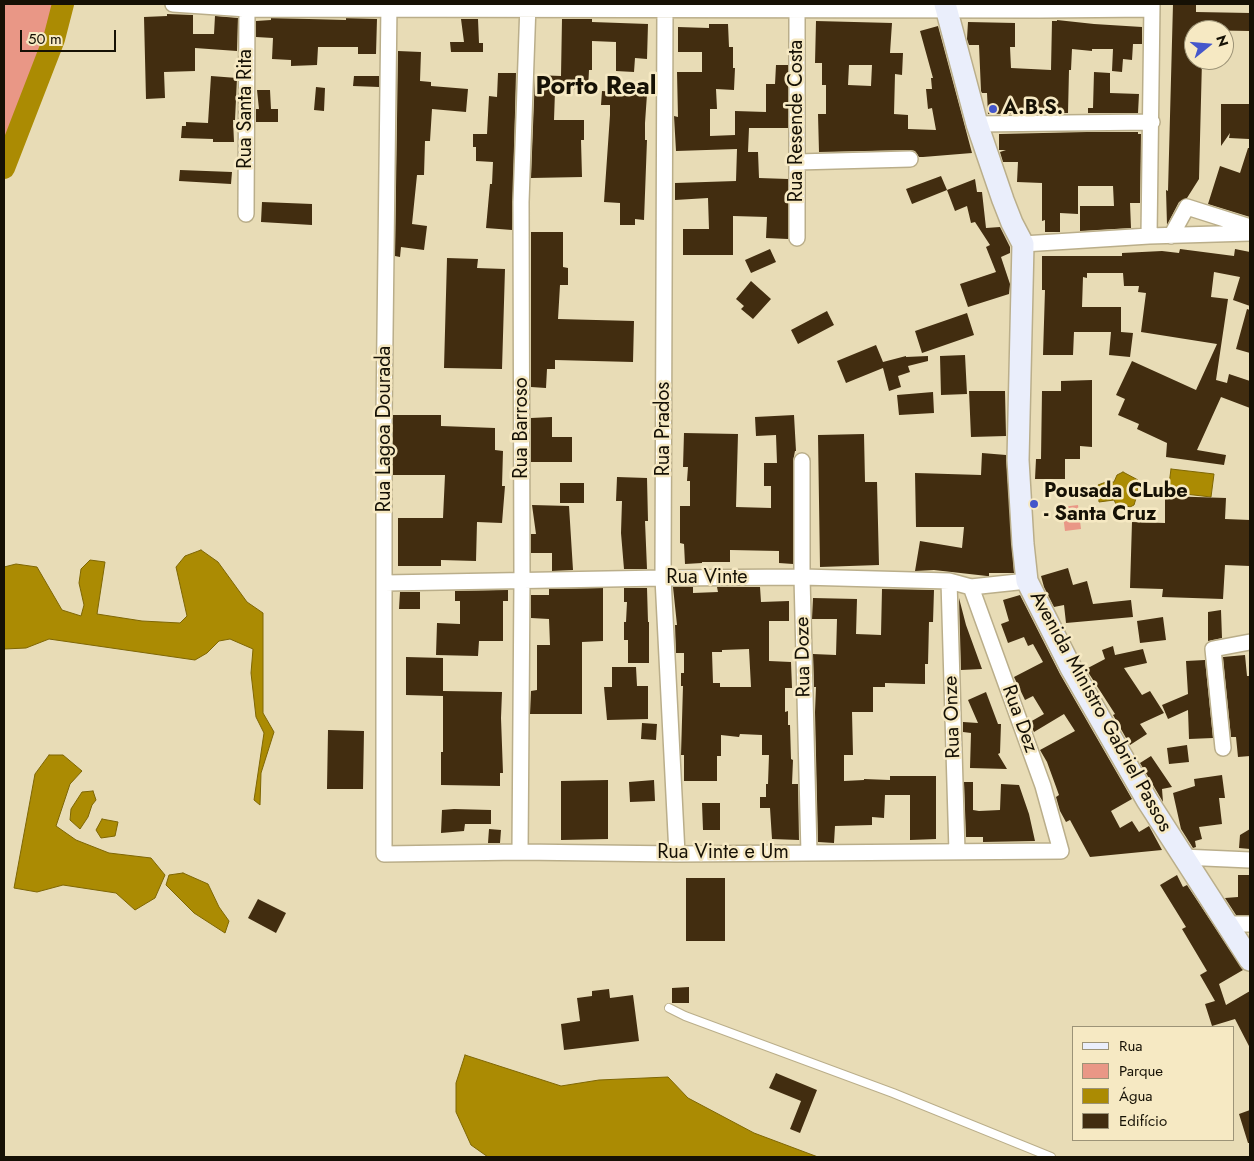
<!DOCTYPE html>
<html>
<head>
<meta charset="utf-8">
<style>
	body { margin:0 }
	#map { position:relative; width:1254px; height:1161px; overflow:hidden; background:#e8dcb6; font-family:Jost,sans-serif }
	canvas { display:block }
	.frame { position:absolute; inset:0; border:5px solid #161105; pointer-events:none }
	.legend { position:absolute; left:1072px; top:1026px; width:162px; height:115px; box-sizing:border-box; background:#f6e9c3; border:1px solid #9c9377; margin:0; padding:6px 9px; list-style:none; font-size:15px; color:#161105 }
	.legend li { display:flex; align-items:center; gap:10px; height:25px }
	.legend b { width:25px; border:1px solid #9c9377 }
	.north { position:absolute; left:1184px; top:20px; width:50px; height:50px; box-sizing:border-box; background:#f6e9c3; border:1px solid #9c9377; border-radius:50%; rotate:73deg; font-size:14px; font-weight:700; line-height:20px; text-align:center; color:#161105 }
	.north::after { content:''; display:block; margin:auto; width:18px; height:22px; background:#4557cb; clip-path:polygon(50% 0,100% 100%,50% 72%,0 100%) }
	.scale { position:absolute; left:20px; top:30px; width:96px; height:22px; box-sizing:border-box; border:2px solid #161105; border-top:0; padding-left:6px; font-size:15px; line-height:18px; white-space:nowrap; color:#161105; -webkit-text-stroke:4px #f6e9c3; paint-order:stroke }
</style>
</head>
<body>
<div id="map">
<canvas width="1254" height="1161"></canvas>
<div class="frame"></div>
<ul class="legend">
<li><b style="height:6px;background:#eaeefb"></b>Rua</li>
<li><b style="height:14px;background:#e99786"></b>Parque</li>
<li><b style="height:14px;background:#ab8b03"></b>Água</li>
<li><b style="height:14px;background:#422d10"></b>Edifício</li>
</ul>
<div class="north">N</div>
<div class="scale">50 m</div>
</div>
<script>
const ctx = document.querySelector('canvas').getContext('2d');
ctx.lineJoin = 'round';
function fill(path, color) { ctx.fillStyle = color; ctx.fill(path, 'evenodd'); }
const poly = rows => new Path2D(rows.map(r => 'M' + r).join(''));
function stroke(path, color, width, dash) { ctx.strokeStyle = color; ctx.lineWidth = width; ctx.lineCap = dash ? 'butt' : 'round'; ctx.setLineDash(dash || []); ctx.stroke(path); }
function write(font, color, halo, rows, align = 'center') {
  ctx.font = font + ' Jost,sans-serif'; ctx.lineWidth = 5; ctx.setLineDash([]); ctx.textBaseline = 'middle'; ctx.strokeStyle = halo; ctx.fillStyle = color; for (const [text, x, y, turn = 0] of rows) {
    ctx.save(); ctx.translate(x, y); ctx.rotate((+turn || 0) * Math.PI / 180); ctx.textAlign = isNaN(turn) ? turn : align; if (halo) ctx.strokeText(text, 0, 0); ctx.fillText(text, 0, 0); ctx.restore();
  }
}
const green = poly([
	[4,4,60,4,41,61,4,162],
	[1078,505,1081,529,1065,531,1062,507]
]);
const water = poly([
	[1171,469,1214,474,1211,497,1168,492,1171,469],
	[1123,472,1138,480,1137,495,1134,505,1130,507,1121,504,1116,504,1114,500,1099,502,1098,485,1106,482,1114,482,1117,475,1123,472],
	[201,550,218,562,247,602,263,613,263,713,274,732,261,773,260,805,254,800,264,733,256,717,251,673,253,649,230,639,219,641,207,653,195,660,49,639,26,648,4,649,4,567,16,564,37,567,62,610,81,616,84,605,79,583,81,569,90,560,105,562,97,614,142,621,180,623,187,616,176,567,185,556,201,550],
	[49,755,63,755,82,771,70,784,56,826,76,840,109,853,151,858,165,875,155,898,135,910,116,893,63,885,37,892,14,888,35,774,49,755],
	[93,791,96,800,92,805,88,817,80,829,70,820,71,809,82,792,93,791],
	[102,819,118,822,115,836,101,838,96,830,102,819],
	[183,873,208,884,219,907,229,921,225,933,194,913,166,885,169,875,183,873],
	[465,1055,561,1086,599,1080,668,1077,688,1098,754,1133,818,1157,488,1157,471,1145,456,1112,456,1083,465,1055]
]);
const river = poly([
	[4,168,54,39,63,4]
]);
const building = poly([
	[1173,4,1196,4,1196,12,1250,13,1250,31,1194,30,1194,60,1202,60,1199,179,1187,198,1179,202,1167,225,1166,190,1168,191],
	[167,14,193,15,193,34,214,34,215,16,238,18,237,51,195,48,195,71,164,72,165,98,146,99,144,17,167,16],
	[271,18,346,20,346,18,377,19,376,54,358,54,358,47,318,47,317,65,291,66,291,60,272,59,273,38,256,37,256,21,271,20],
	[461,19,478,19,479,43,483,43,483,52,451,52,450,42,464,42],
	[562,19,592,19,592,22,648,24,647,59,635,58,634,72,616,71,616,42,592,41,592,70,589,70,588,90,557,88,557,91,555,91,554,120,584,120,584,140,581,140,582,177,531,178,535,75,561,76],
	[1057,20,1094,24,1142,27,1142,44,1133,44,1132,60,1123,59,1122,72,1112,71,1113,49,1092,49,1092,51,1072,49,1071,70,1069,70,1068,113,988,114,987,93,982,93,981,91,979,45,969,45,967,39,968,22,1015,23,1015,47,1010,47,1011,68,1051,70,1052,21,1057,21],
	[816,21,892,23,890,53,903,53,902,75,895,74,894,114,908,115,908,129,936,130,932,108,928,109,926,89,932,89,931,78,933,78,920,31,938,26,972,153,923,157,919,157,915,151,910,150,819,152,818,114,826,114,826,85,822,85,822,63,815,63],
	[849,65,872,65,871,86,848,85],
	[709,24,728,24,729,47,733,47,733,68,735,68,734,90,716,89,717,109,710,109,710,136,735,135,735,111,766,112,766,84,775,84,776,65,788,65,788,128,749,128,748,152,758,152,759,178,788,179,788,239,766,238,767,217,733,216,733,255,683,255,683,229,709,229,708,198,675,200,675,183,736,181,737,149,676,151,674,116,678,117,677,72,702,72,702,52,678,52,678,27,709,28],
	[398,51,421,52,420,81,431,82,431,86,468,89,466,112,432,109,430,141,425,141,424,175,417,175,412,224,427,226,424,250,401,247,400,257,395,256],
	[1094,72,1110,73,1110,93,1139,94,1138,113,1088,113,1088,108,1093,108],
	[498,73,516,73,512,230,486,228,490,184,492,184,493,162,476,161,476,147,473,147,473,134,487,134,489,96,497,97],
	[211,76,237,78,235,120,233,120,234,142,213,142,213,139,181,138,182,126,186,126,186,122,208,123],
	[354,76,379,76,379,87,353,86],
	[316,87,325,88,324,111,314,110],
	[257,90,270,90,271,109,278,109,278,122,256,122,256,109,259,109],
	[602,91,647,94,645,123,645,140,647,140,644,220,635,219,635,225,620,225,620,203,604,202,610,115,610,105,601,105],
	[1221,104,1250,104,1249,139,1229,138,1230,133,1221,146],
	[1087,132,1138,132,1138,134,1141,134,1140,203,1130,203,1131,228,1080,231,1080,206,1114,206,1113,186,1078,186,1078,214,1060,213,1060,232,1045,232,1045,220,1042,221,1042,183,1017,182,1018,162,1003,162,1000,152,1006,150,999,150,999,134],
	[1248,148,1250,148,1250,217,1208,204,1220,166,1240,173],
	[180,170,232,172,231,184,179,181],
	[941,176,947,190,912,204,906,189],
	[975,179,977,192,982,192,986,228,1000,227,1010,247,1010,253,1001,257,1010,284,1009,294,968,307,960,284,996,272,986,247,990,245,975,222,971,223,967,206,955,211,947,190],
	[262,202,312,204,312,225,261,222],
	[531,232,563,232,563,267,568,268,568,285,560,285,558,319,634,321,633,362,555,360,555,369,547,369,546,388,531,387],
	[770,249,776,262,751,273,745,260],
	[1180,249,1234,256,1235,249,1250,252,1250,306,1233,300,1240,277,1214,272,1211,297,1228,299,1216,380,1227,383,1229,374,1250,381,1250,408,1221,397,1197,450,1226,455,1224,465,1166,457,1167,443,1137,429,1139,424,1118,415,1125,399,1116,395,1132,361,1196,390,1217,344,1141,332,1146,293,1138,292,1139,286,1124,286,1123,273,1087,273,1087,278,1083,277,1082,307,1121,307,1121,332,1133,333,1130,357,1109,355,1111,332,1074,332,1073,355,1043,355,1045,290,1042,290,1042,256,1122,256,1122,253,1162,251,1179,253],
	[447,258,478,259,477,268,505,269,502,369,444,368],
	[751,281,771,299,753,319,741,309,744,306,736,299],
	[1247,309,1250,310,1250,353,1236,349],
	[827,311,834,325,798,344,791,330],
	[967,313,974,335,922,353,915,331],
	[876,345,883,362,906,356,906,357,928,356,928,361,908,366,910,372,898,376,901,387,889,391,883,368,846,383,837,361],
	[965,355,967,394,941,395,940,356],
	[1092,380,1092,447,1080,446,1080,459,1065,459,1065,479,1035,479,1036,459,1041,459,1042,391,1061,391,1061,381],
	[969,391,1005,391,1006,436,971,437],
	[933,392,934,413,899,415,897,395],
	[393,415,441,415,441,426,495,428,495,450,503,451,502,486,505,486,502,523,477,522,476,561,441,560,441,566,398,566,398,518,443,518,445,475,393,475],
	[794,415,796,451,795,451,793,461,793,564,779,563,779,551,730,550,730,562,702,562,702,563,685,564,684,544,680,543,680,506,690,506,690,481,687,481,688,467,683,467,684,433,738,434,736,507,771,508,771,486,764,486,764,463,777,463,776,435,756,436,755,417],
	[552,417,552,437,572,437,572,462,531,462,531,418],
	[864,434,865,482,877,482,879,565,820,567,818,435],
	[982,453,1006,455,1014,573,989,573,989,576,987,576,934,570,915,571,920,541,962,548,964,527,916,527,915,473,981,475],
	[617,477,647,478,648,521,645,521,647,569,624,569,621,533,622,501,616,501],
	[560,483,584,483,584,503,560,503],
	[1165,496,1226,498,1225,519,1250,520,1250,566,1225,565,1223,599,1162,597,1163,589,1130,588,1132,522,1165,523],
	[532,505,569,506,573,570,552,571,552,553,531,553,531,534,536,534],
	[1068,568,1073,585,1087,581,1093,604,1131,600,1133,617,1066,623,1064,605,1054,607,1044,587,1041,576],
	[673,587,693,587,693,593,718,592,717,587,760,587,761,602,789,601,789,621,769,621,769,661,791,662,792,688,785,688,785,712,788,711,788,725,790,725,791,759,793,760,792,784,798,784,799,840,772,839,770,808,760,808,760,797,766,797,766,784,768,784,769,755,762,755,762,735,740,734,739,737,721,735,721,756,717,756,717,781,684,781,684,755,681,755,683,686,681,686,681,673,684,673,684,653,676,653,675,625,677,625],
	[749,649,751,687,720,687,720,683,713,683,712,652,722,652,722,650],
	[603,588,603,641,582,642,582,714,530,714,531,691,537,690,537,645,550,645,549,619,531,618,531,595,549,595,549,589],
	[624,588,647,588,648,622,649,622,649,663,628,663,628,640,624,640,624,622,626,622,627,602,624,602],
	[882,589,934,590,933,622,929,622,928,664,925,664,925,684,885,683,885,687,873,687,873,712,852,712,853,755,844,755,844,781,864,780,864,779,890,780,890,776,936,776,936,839,910,840,910,795,885,795,884,818,872,817,872,825,835,826,834,843,818,842,815,712,816,687,814,687,813,654,836,655,837,619,812,619,813,598,857,599,856,634,881,635],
	[508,590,508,601,503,601,503,641,479,641,478,656,436,655,437,623,460,624,460,601,455,601,455,591],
	[400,592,420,592,420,609,399,609],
	[1020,595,1060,674,1132,799,1111,811,1120,828,1132,821,1139,832,1149,826,1162,850,1090,857,1070,820,1066,822,1060,811,1056,797,1059,795,1047,762,1040,750,1075,731,1064,714,1034,732,1033,730,1030,722,1044,714,1033,696,1025,700,1014,677,1043,662,1033,644,1028,646,1024,637,1008,643,1001,624,1009,621,1003,600],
	[959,598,966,625,982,669,961,670],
	[1221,610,1222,638,1208,641,1208,612],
	[1163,617,1166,640,1140,643,1137,621],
	[1113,646,1115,655,1143,649,1147,663,1124,668,1142,695,1150,691,1164,713,1140,724,1147,734,1130,745,1113,715,1115,714,1086,669,1105,659,1102,650],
	[1245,655,1247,676,1250,676,1250,756,1238,757,1236,737,1231,737,1223,657],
	[406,657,443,658,443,696,406,695],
	[1205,660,1213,738,1189,739,1188,710,1168,719,1162,705,1188,694,1186,661],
	[612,667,636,667,637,686,648,686,648,719,607,720,604,687,612,687],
	[443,691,502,692,501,718,503,773,500,773,500,786,441,785,441,752,443,752],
	[986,692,998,724,1001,724,1000,753,998,754,1007,769,970,768,971,733,963,732,963,722,978,723,968,700],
	[642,723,657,724,656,740,641,739],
	[328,730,364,731,363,789,327,789],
	[1187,745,1189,762,1169,764,1167,748],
	[1151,756,1172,787,1162,789,1163,802,1140,763],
	[1222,775,1225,798,1219,798,1222,824,1199,827,1202,839,1195,841,1196,847,1193,848,1181,829,1173,793,1195,786,1194,779],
	[608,780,608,839,561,840,561,781],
	[654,780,655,801,630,802,629,782],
	[964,782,973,782,973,810,979,811,1000,810,1001,784,1019,785,1029,814,1035,841,983,842,983,837,966,837],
	[702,803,720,803,720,830,703,830],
	[454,809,491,810,491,824,465,824,464,831,441,833,442,810],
	[489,829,501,830,500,843,488,843],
	[1250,829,1250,849,1239,848,1240,835],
	[1177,875,1183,887,1187,885,1243,970,1219,984,1226,1005,1250,991,1250,1048,1235,1019,1212,1026,1205,1004,1215,1001,1200,975,1207,971,1182,929,1186,927,1160,885],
	[1238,875,1250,875,1250,915,1236,915,1225,898,1238,897],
	[686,878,725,878,725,941,686,941],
	[258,899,286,913,276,933,248,918],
	[689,987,689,1003,672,1003,672,988],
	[609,989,610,998,633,995,639,1041,564,1050,561,1024,580,1021,577,998,592,996,592,991],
	[776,1073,817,1090,800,1133,790,1129,801,1101,769,1088],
	[1250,1110,1250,1143,1248,1143,1239,1114]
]);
const service = poly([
	[669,1008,685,1016,893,1093,1051,1157]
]);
const minor = poly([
	[173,4,247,9,1041,10,1152,9],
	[389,4,384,415,384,854,520,852,677,854,1061,851,1043,786,971,587],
	[665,4,663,578,677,854],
	[977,124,1152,122],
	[797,162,910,159],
	[246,214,247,4],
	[1149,236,1152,4],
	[1171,236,1187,207,1250,227],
	[797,238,797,4],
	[1023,244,1149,236,1250,233],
	[802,461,802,577,809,853],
	[949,581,957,852],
	[385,583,663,578,802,577,949,581,971,587,1027,581],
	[1223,748,1213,649,1250,642],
	[520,852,522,580,521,202,528,4],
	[1182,857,1250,860],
	[1226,924,1250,924]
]);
const secondary = poly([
	[945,4,977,124,1003,200,1012,223,1023,244,1018,460,1023,544,1027,581,1071,668,1147,800,1250,960]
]);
const markers = [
	[993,109,5,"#4557cb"],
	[1034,504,5,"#4557cb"]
];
const streetNames = [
	["Rua Santa Rita",246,109,-90],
	["Rua Resende Costa",797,121,-90],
	["Rua Barroso",522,428,-90],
	["Rua Lagoa Dourada",385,429,-90],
	["Rua Prados",664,429,-90],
	["Rua Vinte",707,578],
	["Rua Doze",804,657,-91],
	["Avenida Ministro Gabriel Passos",1100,712,61],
	["Rua Onze",953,717,-92],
	["Rua Dez",1019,719,70],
	["Rua Vinte e Um",723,853]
];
const poiNames = [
	["A.B.S.",1003,109],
	["Pousada CLube",1044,492],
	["- Santa Cruz",1044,515]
];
const districtNames = [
	["Porto Real",596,88]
];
fill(green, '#e99786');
fill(water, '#ab8b03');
stroke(water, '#7e6604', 1);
stroke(river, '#ab8b03', 22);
fill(building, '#422d10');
stroke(service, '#baae8a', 10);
stroke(minor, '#baae8a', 18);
stroke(secondary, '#baae8a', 24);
stroke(service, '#fff', 8);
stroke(minor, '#fff', 15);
stroke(secondary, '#eaeefb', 21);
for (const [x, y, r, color] of markers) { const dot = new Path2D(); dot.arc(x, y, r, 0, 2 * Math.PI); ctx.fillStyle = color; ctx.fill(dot); stroke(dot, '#f6e9c3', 2); }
write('20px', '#161105', '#f6e9c3', streetNames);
write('bold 20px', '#161105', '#f6e9c3', poiNames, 'left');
write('bold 25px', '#161105', '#f6e9c3', districtNames);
</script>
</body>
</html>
